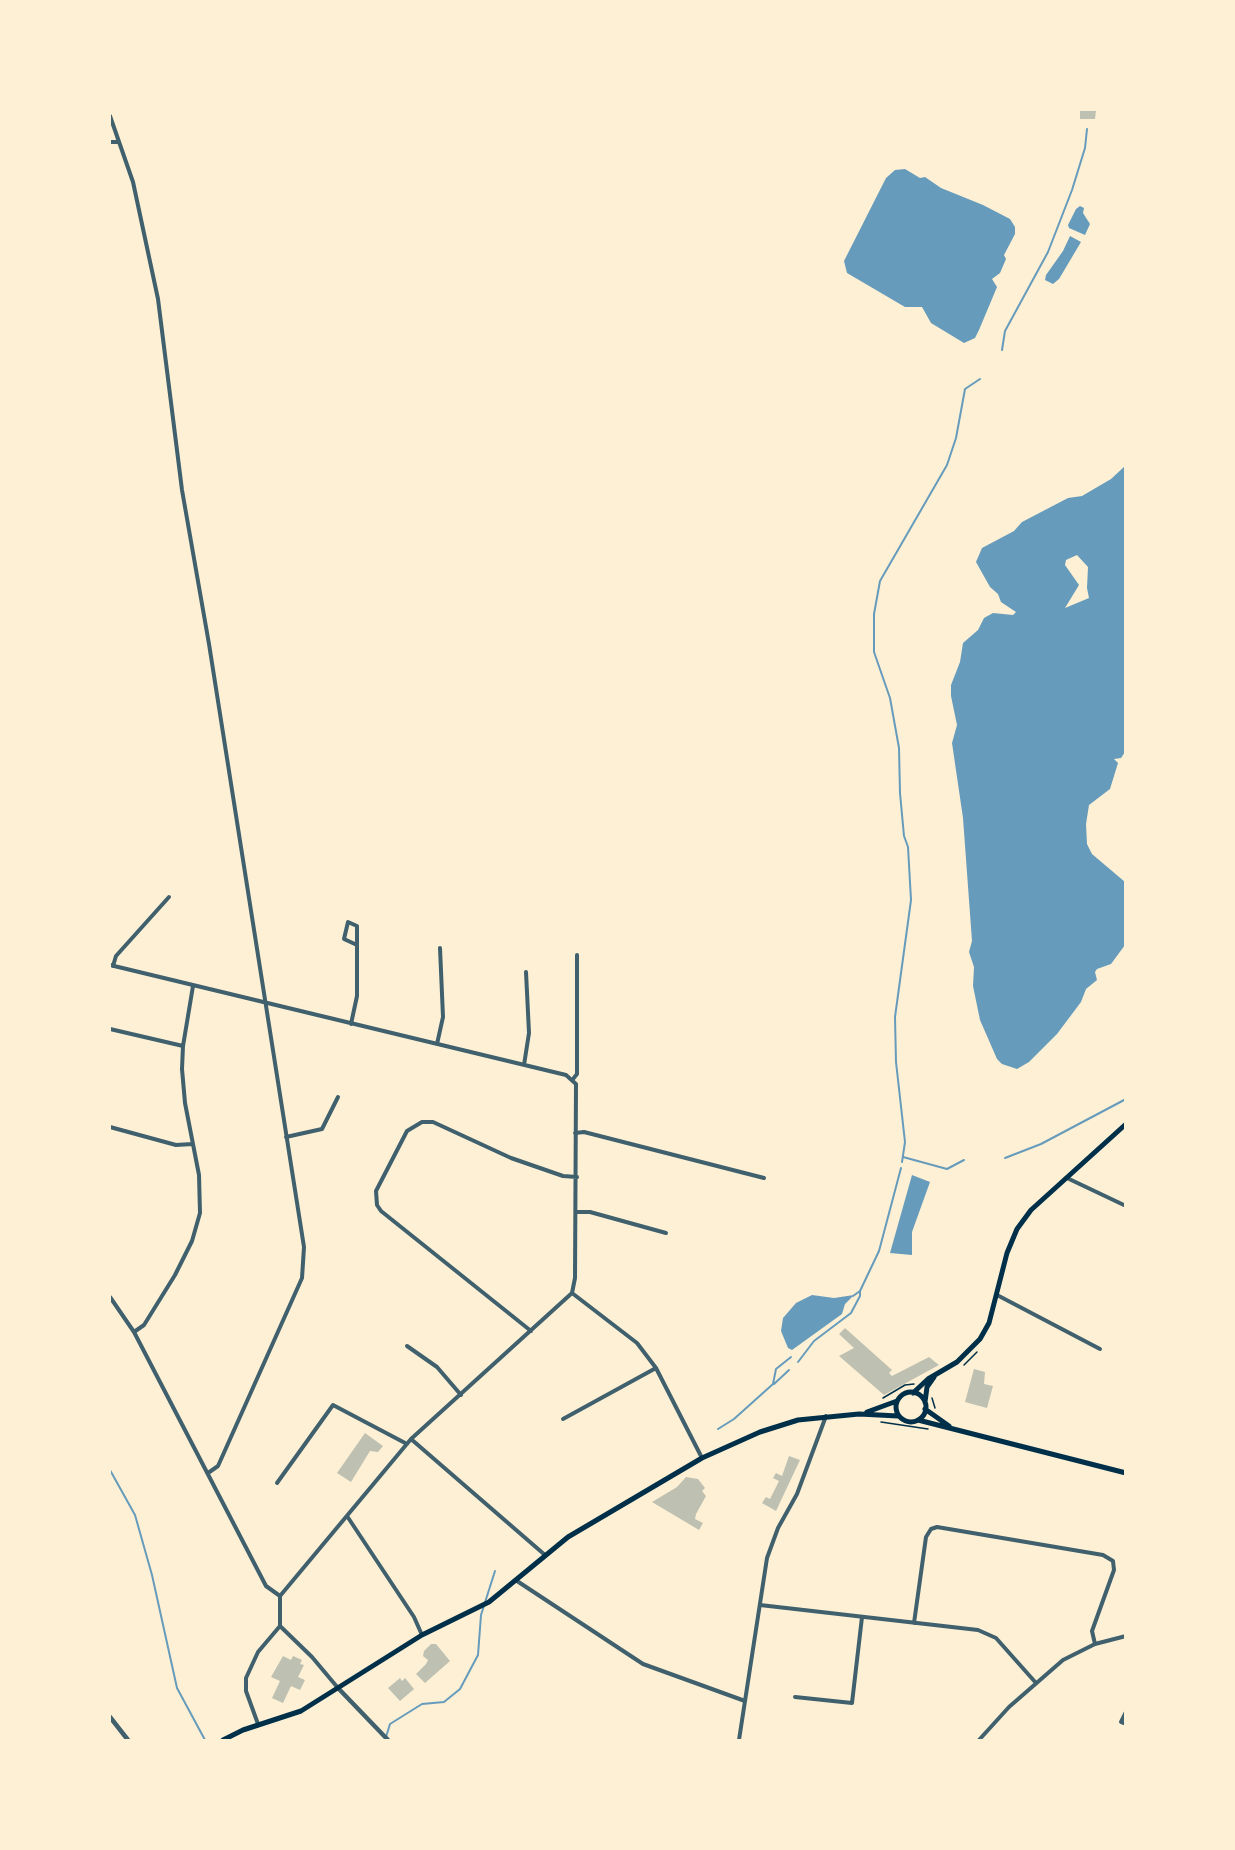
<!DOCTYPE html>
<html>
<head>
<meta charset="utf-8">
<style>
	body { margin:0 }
	#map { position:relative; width:1235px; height:1850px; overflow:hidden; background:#fdf0d5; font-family:"Golos Text",sans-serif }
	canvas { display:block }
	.frame { position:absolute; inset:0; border:111px solid #fdf0d5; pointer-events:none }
</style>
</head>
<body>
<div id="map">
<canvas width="1235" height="1850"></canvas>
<div class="frame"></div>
</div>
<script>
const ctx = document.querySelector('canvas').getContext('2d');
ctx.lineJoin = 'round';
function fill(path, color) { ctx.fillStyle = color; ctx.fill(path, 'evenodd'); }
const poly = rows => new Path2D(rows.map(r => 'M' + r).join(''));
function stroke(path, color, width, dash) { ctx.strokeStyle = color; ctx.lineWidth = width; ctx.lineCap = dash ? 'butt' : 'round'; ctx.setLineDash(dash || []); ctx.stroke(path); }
const water = poly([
	[905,169,920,178,925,177,941,188,983,205,1010,219,1015,227,1015,234,1004,255,1006,259,1000,273,992,279,997,287,979,330,975,338,964,343,931,323,922,307,905,307,847,273,844,261,886,178,895,170],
	[1080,206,1084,208,1083,213,1090,224,1085,235,1069,228,1068,225,1076,209],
	[1070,236,1081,242,1059,279,1053,284,1045,280,1046,275,1063,251],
	[1125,466,1125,752,1121,758,1114,759,1118,763,1110,789,1089,805,1086,824,1087,844,1092,854,1125,882,1125,945,1111,964,1097,969,1095,972,1097,980,1086,989,1081,1002,1057,1034,1029,1062,1017,1069,1002,1064,997,1059,980,1020,973,986,974,967,969,952,972,941,963,818,952,743,957,725,951,696,951,685,960,662,963,643,978,630,984,618,993,613,1013,615,1016,612,1001,602,998,594,990,587,976,562,982,548,1014,531,1022,522,1068,498,1082,496,1111,479],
	[1077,555,1088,567,1087,588,1089,598,1065,608,1079,585,1065,565,1066,560],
	[912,1175,930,1182,912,1232,912,1255,890,1253],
	[812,1295,834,1298,854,1295,845,1304,842,1314,792,1350,788,1348,781,1331,783,1318,796,1303]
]);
const stream = poly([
	[1002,350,1005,331,1048,252,1072,190,1085,148,1087,129],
	[903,1157,947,1169,964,1160],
	[1005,1158,1041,1144,1126,1099],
	[902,1162,905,1142,896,1062,895,1017,911,900,908,847,904,836,900,793,899,748,890,698,874,652,874,614,880,581,947,465,956,438,965,389,980,379],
	[853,1296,860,1291,879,1251,901,1168],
	[798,1362,814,1341,851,1313,860,1296,860,1291],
	[774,1384,789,1370],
	[718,1429,734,1419,773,1384,776,1369,791,1357],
	[110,1470,135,1515,152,1575,177,1688,205,1740],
	[386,1737,390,1724,422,1704,444,1702,460,1689,478,1655,481,1615,495,1571]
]);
const building = poly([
	[1080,110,1096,110,1095,119,1080,119],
	[845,1328,892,1370,889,1373,892,1376,929,1357,939,1365,884,1395,839,1356,854,1348,839,1334],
	[974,1369,985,1372,984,1384,993,1386,987,1408,965,1402],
	[365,1433,383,1446,378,1452,370,1451,351,1482,337,1473],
	[789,1456,800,1460,776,1511,762,1503,766,1497,770,1499,779,1481,773,1478,776,1473,782,1476],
	[686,1477,698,1479,705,1488,702,1491,706,1496,696,1514,695,1519,703,1523,699,1530,652,1502,677,1487],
	[431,1644,436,1644,450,1661,425,1683,416,1674,426,1664,428,1660,423,1656,424,1651],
	[283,1656,291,1660,293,1656,302,1660,300,1664,304,1665,298,1677,305,1680,300,1690,291,1686,283,1703,272,1698,280,1681,271,1677],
	[400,1678,402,1681,405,1678,414,1689,400,1701,388,1688]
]);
const path = poly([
	[964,1365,977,1352],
	[883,1398,905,1385,914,1384],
	[932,1398,935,1408],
	[881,1422,928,1429]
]);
const minor = poly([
	[110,116,133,182,158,299,182,490,209,644,304,1247,302,1278,218,1466,208,1473],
	[110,142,119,142],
	[110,965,566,1075,576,1084,575,1278,572,1293,411,1439,280,1596],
	[113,966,116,956,169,897],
	[351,1024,357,996,357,926,348,922,344,939,357,945],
	[110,1029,183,1046],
	[437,1044,443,1017,440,948],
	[524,1065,529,1033,526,972],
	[573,1079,577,1074,577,955],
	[110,1127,176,1145,192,1144],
	[575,1133,584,1132,764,1178],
	[286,1137,322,1129,338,1097],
	[1067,1178,1126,1206],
	[576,1212,590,1212,666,1233],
	[572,1293,637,1343,656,1368,702,1458],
	[997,1295,1100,1349],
	[110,1297,134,1332,266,1586,280,1596],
	[531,1331,381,1211,377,1205,376,1191,407,1131,422,1122,433,1122,511,1158,563,1176,577,1177],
	[134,1332,144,1325,175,1275,192,1241,200,1213,199,1175,185,1103,182,1069,183,1046,193,986],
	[407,1346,437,1367,461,1395],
	[563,1419,656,1368],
	[411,1439,545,1555],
	[277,1483,333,1405,407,1444],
	[347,1516,414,1617,422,1635],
	[517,1581,643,1664,745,1701],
	[280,1596,280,1626,312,1657,338,1688],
	[760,1605,978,1630,996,1638,1036,1683],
	[914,1623,926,1537,931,1529,937,1527,1103,1555,1113,1561,1114,1570,1092,1631,1095,1644],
	[795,1697,852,1703,862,1617],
	[1126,1712,1121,1722,1126,1724],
	[258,1724,246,1691,246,1678,258,1652,280,1626],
	[739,1740,767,1558,778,1528,797,1494,826,1416],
	[979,1740,1009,1707,1063,1660,1095,1644,1126,1636]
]);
const tertiary = poly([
	[338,1688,388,1740],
	[110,1717,128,1740]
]);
const secondary = poly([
	'896 1407a15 15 0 1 1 30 0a15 15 0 1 1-30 0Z',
	[913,1393,928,1379,957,1362,980,1339,989,1323,1007,1253,1017,1229,1031,1210,1126,1124],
	[925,1402,927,1387,934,1377],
	[925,1409,949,1426],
	[867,1412,897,1401],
	[918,1420,1126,1473],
	[223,1740,243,1730,301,1711,422,1635,489,1602,568,1537,702,1458,760,1432,798,1420,859,1414,898,1416]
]);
fill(water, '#669bbc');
stroke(stream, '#669bbc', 2);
fill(building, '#bec0b2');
stroke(path, '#003049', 1.5);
stroke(minor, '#3f606c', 4);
stroke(tertiary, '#3f606c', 4.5);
stroke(secondary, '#003049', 5);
</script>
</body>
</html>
